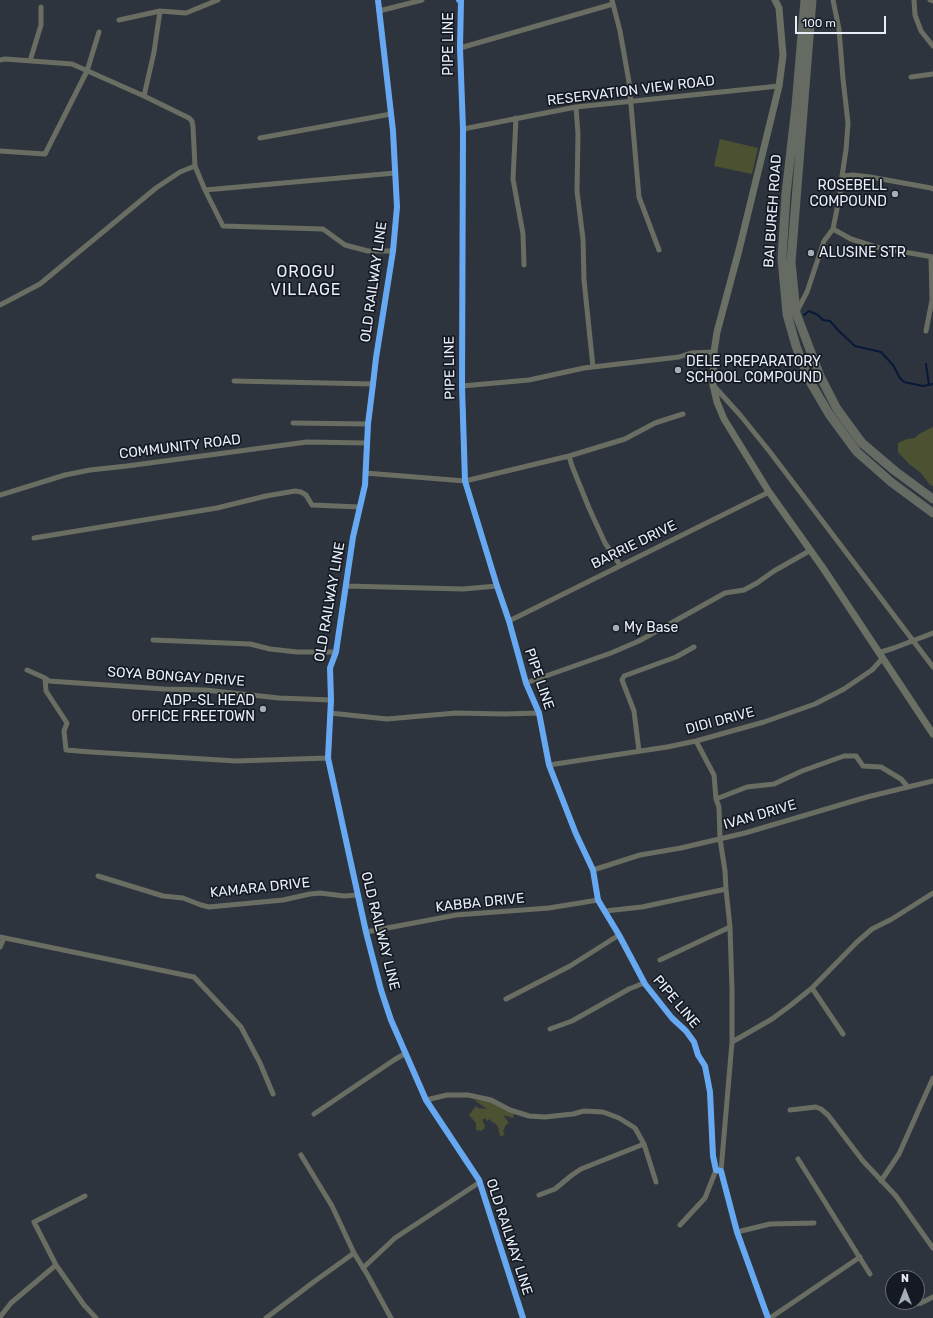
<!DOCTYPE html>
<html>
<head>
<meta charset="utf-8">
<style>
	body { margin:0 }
	#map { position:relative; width:933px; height:1318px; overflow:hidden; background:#2e343e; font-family:Rubik,sans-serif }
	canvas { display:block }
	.north { position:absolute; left:885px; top:1270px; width:40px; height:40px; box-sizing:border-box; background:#151a22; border:1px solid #696e78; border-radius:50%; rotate:0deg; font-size:11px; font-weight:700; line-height:16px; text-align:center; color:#e7edf9 }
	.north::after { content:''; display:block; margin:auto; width:14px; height:18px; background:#a6acb8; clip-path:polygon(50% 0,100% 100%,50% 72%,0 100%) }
	.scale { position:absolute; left:795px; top:16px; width:91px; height:18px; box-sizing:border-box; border:2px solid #e7edf9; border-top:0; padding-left:5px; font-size:12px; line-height:14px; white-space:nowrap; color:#e7edf9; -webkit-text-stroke:3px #151a22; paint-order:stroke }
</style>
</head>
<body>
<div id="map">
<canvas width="933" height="1318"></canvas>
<div class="north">N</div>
<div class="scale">100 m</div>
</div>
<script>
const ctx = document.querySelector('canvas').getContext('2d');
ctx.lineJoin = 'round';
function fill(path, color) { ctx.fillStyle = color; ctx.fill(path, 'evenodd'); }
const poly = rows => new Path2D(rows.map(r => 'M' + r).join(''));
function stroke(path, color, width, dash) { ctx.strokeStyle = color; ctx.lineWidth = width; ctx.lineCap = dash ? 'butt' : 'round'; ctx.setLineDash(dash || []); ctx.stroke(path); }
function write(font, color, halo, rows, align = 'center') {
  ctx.font = font + ' Rubik,sans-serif'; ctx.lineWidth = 3.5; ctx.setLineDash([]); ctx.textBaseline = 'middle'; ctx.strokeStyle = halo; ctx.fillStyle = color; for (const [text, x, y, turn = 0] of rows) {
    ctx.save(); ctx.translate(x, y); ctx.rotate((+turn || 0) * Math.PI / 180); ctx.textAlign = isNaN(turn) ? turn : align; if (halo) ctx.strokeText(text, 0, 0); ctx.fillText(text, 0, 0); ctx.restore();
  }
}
const green = poly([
	[720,139,758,148,752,174,714,166],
	[933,427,933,486,930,485,920,472,909,464,898,452,898,443,907,439,915,438,919,434],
	[474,1100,489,1101,514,1114,513,1118,503,1115,509,1123,506,1125,503,1131,505,1135,500,1136,498,1127,495,1123,492,1122,490,1119,487,1121,485,1118,482,1120,485,1126,484,1129,481,1131,476,1130,476,1123,469,1115,476,1106,478,1108,487,1109]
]);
const stream = poly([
	[804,315,809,311,818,315,823,320,830,321,839,331,855,346,881,352,893,365,900,378,904,382,923,386,933,384],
	[926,364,929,385]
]);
const street = poly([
	[378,0,393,131,397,207,393,251,376,358,373,384,368,424,365,485,353,537,336,652,330,668,331,700,328,758,366,932,381,990,391,1020,426,1100,479,1180,523,1318],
	[459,0,461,0,460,48,463,129,462,386,465,481,497,586,509,621,526,683,539,713,549,765,576,834,593,870,598,900,619,935,645,984,672,1018,686,1031,694,1042,698,1055,705,1066,710,1092,713,1156,716,1170,721,1171,737,1232,768,1318],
	[612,0,620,31,629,82,639,197,659,250],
	[833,0,839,29,843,79,848,123,846,150,842,176],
	[914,0,915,15,921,31,933,46],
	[930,0,933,1],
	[379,11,422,0],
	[119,20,160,11,186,13,218,0],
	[460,48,613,4],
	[0,60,5,59,72,64,144,96,189,118,192,121,193,127,195,166,205,190,395,173],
	[30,61,41,25,41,7],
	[911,77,933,74],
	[144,96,154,52,160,11],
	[576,107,578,134,577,191,583,239,584,280,593,367],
	[516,118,513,179,523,234,524,265],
	[463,129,576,107,779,86],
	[260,138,391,114],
	[0,151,45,154,87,71,99,32],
	[205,190,223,226,323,229,345,245,368,251,393,251],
	[833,229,851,239,876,247,933,257],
	[0,305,40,284,156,188,180,172,195,166],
	[797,311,807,292,824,241,833,229,840,194,842,176,853,175,870,177,931,188,933,189],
	[926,331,932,300,931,257],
	[234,381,373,384],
	[462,386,529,380,584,368,679,357,691,353,714,352],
	[714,386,741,416,770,452,933,667],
	[293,423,368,424],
	[569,456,572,466,589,508,605,543,620,565],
	[365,473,465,481,569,456,625,439,655,423,683,414],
	[0,495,65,475,90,470,127,466,307,442,366,443],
	[34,538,217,508,266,496,295,491,301,492,306,495,312,505,360,507],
	[346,586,463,589,497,586],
	[509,621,769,492],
	[153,640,250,644,270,649,297,652,336,652],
	[878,653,894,648,933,633],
	[27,670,45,678,46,691,67,723,64,731,66,750,91,752,236,761,328,758],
	[45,678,49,681,164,689,205,690,279,698,331,700],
	[526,683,611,653,639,641,725,593,744,590,757,583,774,571,811,550],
	[330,713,387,719,456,713,504,714,539,713],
	[696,741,714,775,716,799,719,807,720,839,725,871,726,889,730,927,732,990,732,1042,721,1171],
	[639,751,634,711,622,680,624,676,676,657,694,647],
	[549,765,667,747,696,741,764,722,815,704,844,689,872,670,882,659],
	[716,799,747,787,774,784,802,771,844,756,856,756,863,766,881,767,901,779,908,787],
	[593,870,640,855,681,848,745,833,867,797,933,781],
	[98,876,163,896,183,898,201,905,209,907,283,900,310,894,320,893,344,896,358,895],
	[605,911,642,907,726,889],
	[366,932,456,915,549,908,598,900],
	[0,937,194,977,241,1027,260,1063,273,1094],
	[0,947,4,938],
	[660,960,730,927],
	[812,988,843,1034],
	[506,999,570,966,619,935],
	[550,1029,572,1021,629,989,644,983],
	[732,1042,772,1019,791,1005,812,988,857,942,872,929,892,919,933,893],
	[426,1100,447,1095,468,1095,491,1100,510,1110,529,1116,545,1117,573,1114,584,1111,603,1112,619,1118,635,1128,644,1144,656,1182],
	[790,1110,816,1107,821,1109,828,1115,863,1161,896,1196,933,1248],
	[314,1114,394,1060,406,1053],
	[301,1155,332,1206,354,1253,367,1274,391,1318],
	[798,1159,870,1274],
	[881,1181,899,1154,933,1078],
	[539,1195,555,1189,572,1175,581,1169,644,1144],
	[680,1225,705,1198,716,1170],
	[737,1232,770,1224,814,1223],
	[56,1265,84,1305,96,1318],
	[363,1268,395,1238,480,1182],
	[910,1302,915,1304,921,1303,933,1297],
	[0,1317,11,1303,56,1265,34,1222,85,1196],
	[266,1318,315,1281,354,1253],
	[770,1318,860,1257]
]);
const secondary = poly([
	[775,0,779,8,783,55,779,86,739,250,717,332,714,352,713,385,717,402,724,419,769,492,823,568,933,734]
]);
const highway = poly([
	[805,0,796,106,786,194,782,258,787,314,796,346,808,378,829,414,857,452,891,482,933,513],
	[812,0,791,262,796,313,820,376,837,409,862,443,895,471,933,499]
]);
const cycleway = poly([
	[378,0,393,131,397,207,393,251,376,358,373,384,368,424,365,485,353,537,336,652,330,668,331,700,328,758,366,932,381,990,391,1020,426,1100,479,1180,523,1318],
	[459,0,461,0,460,48,463,129,462,386,465,481,497,586,509,621,526,683,539,713,549,765,576,834,593,870,598,900,619,935,645,984,672,1018,686,1031,694,1042,698,1055,705,1066,710,1092,713,1156,716,1170,721,1171,737,1232,768,1318]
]);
const markers = [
	[895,194,4,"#a6acb8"],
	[811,253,4,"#a6acb8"],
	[678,370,4,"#a6acb8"],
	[616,628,4,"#a6acb8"],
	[263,709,4,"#a6acb8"]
];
const streetNames = [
	["PIPE LINE",449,44,-90],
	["RESERVATION VIEW ROAD",631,91,-7],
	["BAI BUREH ROAD",773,211,-86],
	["OLD RAILWAY LINE",374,282,-82],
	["PIPE LINE",450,368,-91],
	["COMMUNITY ROAD",180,447,-7],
	["BARRIE DRIVE",634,545,-26],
	["OLD RAILWAY LINE",330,602,-80],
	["SOYA BONGAY DRIVE",176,677,4],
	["PIPE LINE",539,679,71],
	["DIDI DRIVE",720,721,-15],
	["IVAN DRIVE",760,815,-16],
	["KAMARA DRIVE",260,888,-6],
	["KABBA DRIVE",480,903,-6],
	["OLD RAILWAY LINE",380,931,76],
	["PIPE LINE",676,1002,50],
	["OLD RAILWAY LINE",509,1237,72]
];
const poiNames = [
	["ROSEBELL",887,186,"right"],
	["COMPOUND",887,202,"right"],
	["ALUSINE STR",819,253],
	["DELE PREPARATORY",686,362],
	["SCHOOL COMPOUND",686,378],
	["My Base",624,628],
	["ADP-SL HEAD",255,701,"right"],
	["OFFICE FREETOWN",255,717,"right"]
];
const quarterNames = [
	["OROGU",306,272],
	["VILLAGE",306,290]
];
fill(green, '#4c5231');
stroke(stream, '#081839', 2);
stroke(street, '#6a6d62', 5);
stroke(secondary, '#6b7064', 7);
stroke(highway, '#656a63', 9);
stroke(cycleway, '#66a8f1', 6);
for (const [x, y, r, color] of markers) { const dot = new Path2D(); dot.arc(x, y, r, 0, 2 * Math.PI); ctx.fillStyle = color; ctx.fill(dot); stroke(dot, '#151a22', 1.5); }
write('14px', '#e7edf9', '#151a22', streetNames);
write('14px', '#e7edf9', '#151a22', poiNames, 'left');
ctx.letterSpacing = '1px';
write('16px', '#e7edf9', '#151a22', quarterNames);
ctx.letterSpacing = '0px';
</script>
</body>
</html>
